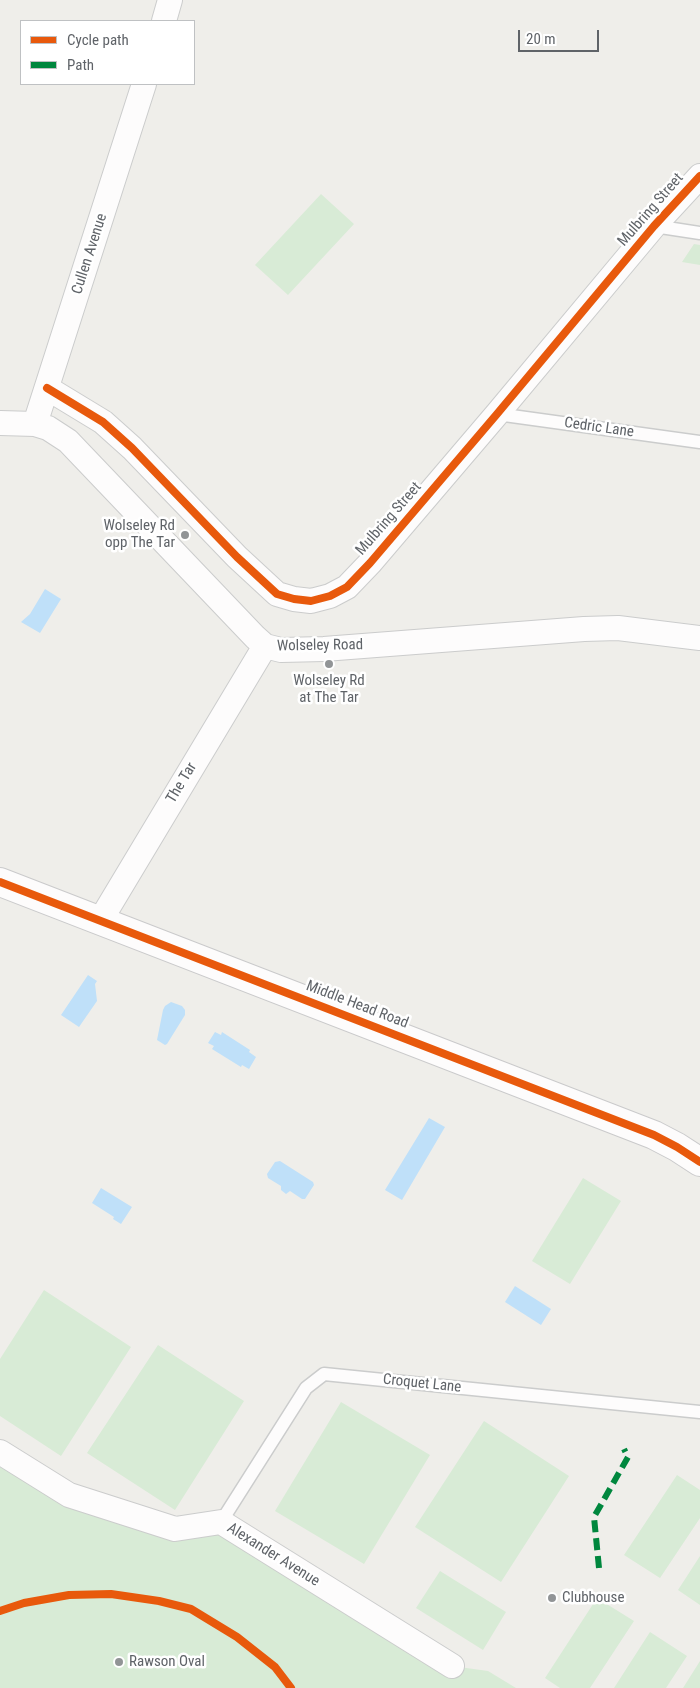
<!DOCTYPE html>
<html>
<head>
<meta charset="utf-8">
<style>
	body { margin:0 }
	#map { position:relative; width:700px; height:1688px; overflow:hidden; background:#efeeea; font-family:"Roboto Condensed",sans-serif }
	canvas { display:block }
	.legend { position:absolute; left:20px; top:20px; width:175px; height:65px; box-sizing:border-box; background:#fff; border:1px solid #bfc1c3; margin:0; padding:6px 9px; list-style:none; font-size:15px; color:#5f6368 }
	.legend li { display:flex; align-items:center; gap:10px; height:25px }
	.legend b { width:25px; border:1px solid #bfc1c3 }
	.scale { position:absolute; left:518px; top:30px; width:81px; height:22px; box-sizing:border-box; border:2px solid #5f6368; border-top:0; padding-left:6px; font-size:15px; line-height:18px; white-space:nowrap; color:#5f6368; -webkit-text-stroke:4px #fff; paint-order:stroke }
</style>
</head>
<body>
<div id="map">
<canvas width="700" height="1688"></canvas>
<ul class="legend">
<li><b style="height:6px;background:#e8590c"></b>Cycle path</li>
<li><b style="height:6px;background:#00873e"></b>Path</li>
</ul>
<div class="scale">20 m</div>
</div>
<script>
const ctx = document.querySelector('canvas').getContext('2d');
ctx.lineJoin = 'round';
function fill(path, color) { ctx.fillStyle = color; ctx.fill(path, 'evenodd'); }
const poly = rows => new Path2D(rows.map(r => 'M' + r).join(''));
function stroke(path, color, width, dash) { ctx.strokeStyle = color; ctx.lineWidth = width; ctx.lineCap = dash ? 'butt' : 'round'; ctx.setLineDash(dash || []); ctx.stroke(path); }
function write(font, color, halo, rows, align = 'center') {
  ctx.font = font + ' "Roboto Condensed",sans-serif'; ctx.lineWidth = 5; ctx.setLineDash([]); ctx.textBaseline = 'middle'; ctx.strokeStyle = halo; ctx.fillStyle = color; for (const [text, x, y, turn = 0] of rows) {
    ctx.save(); ctx.translate(x, y); ctx.rotate((+turn || 0) * Math.PI / 180); ctx.textAlign = isNaN(turn) ? turn : align; if (halo) ctx.strokeText(text, 0, 0); ctx.fillText(text, 0, 0); ctx.restore();
  }
}
const green = poly([
	[321,194,354,224,288,295,255,265],
	[694,244,700,245,700,265,682,262],
	[583,1178,621,1201,570,1284,532,1261],
	[44,1290,131,1347,61,1456,0,1416,0,1359],
	[158,1345,244,1401,175,1510,87,1453],
	[341,1402,430,1455,364,1564,275,1511],
	[484,1421,569,1476,501,1582,415,1527],
	[0,1452,175,1528,221,1522,452,1666,488,1671,516,1688,0,1688],
	[677,1475,700,1490,700,1518,660,1578,624,1555],
	[700,1556,700,1605,678,1590],
	[440,1571,506,1612,483,1650,416,1608],
	[597,1598,634,1621,590,1688,560,1688,545,1678],
	[650,1632,687,1656,666,1688,614,1688],
	[700,1661,700,1688,683,1688]
]);
const water = poly([
	[45,589,61,599,40,633,21,622,30,614],
	[88,975,97,981,95,984,97,1001,79,1027,61,1015],
	[171,1002,182,1006,185,1010,185,1015,167,1044,165,1045,157,1040,163,1010,165,1006],
	[215,1032,221,1035,222,1032,250,1050,249,1052,256,1057,249,1069,242,1065,241,1067,212,1049,214,1046,208,1043],
	[429,1118,445,1127,402,1200,385,1190],
	[280,1161,313,1182,314,1185,305,1199,302,1199,290,1191,286,1194,281,1190,281,1186,268,1178,267,1174,275,1162],
	[101,1188,132,1207,121,1224,113,1219,114,1217,92,1203],
	[515,1286,551,1309,541,1325,505,1302]
]);
const lane = poly([
	[654,226,700,233],
	[497,414,700,442],
	[221,1522,306,1388,324,1374,700,1412]
]);
const street = poly([
	[164,21,170,0],
	[47,388,103,422,132,448,237,557,277,594,294,599,311,601,330,596,347,587,370,563,497,414,654,226,700,176],
	[0,423,35,424,48,428,68,441,255,637,265,646,281,650,324,649,584,629,618,628,700,638],
	[35,424,144,84],
	[100,921,265,646],
	[0,1452,69,1495,175,1529,221,1522,452,1666]
]);
const secondary = poly([
	[0,882,654,1135,677,1147,700,1162]
]);
const quiet = poly([
	[599,1568,594,1517,628,1457,624,1449]
]);
const cycleway = poly([
	[47,388,103,422,132,448,237,557,277,594,294,599,311,601,330,596,347,587,370,563,497,414,654,226,700,176],
	[0,882,654,1135,677,1147,700,1162],
	[0,1611,24,1603,69,1595,111,1594,159,1601,191,1609,237,1637,275,1667,291,1688]
]);
const markers = [
	[185,535,5,"#919496"],
	[329,664,5,"#919496"],
	[552,1598,5,"#919496"],
	[119,1662,5,"#919496"]
];
const streetNames = [
	["Mulbring Street",651,210,-49],
	["Cullen Avenue",90,254,-72],
	["Cedric Lane",599,428,8],
	["Mulbring Street",389,519,-49],
	["Wolseley Road",320,646,-1],
	["The Tar",182,783,-59],
	["Middle Head Road",357,1005,21],
	["Croquet Lane",422,1384,6],
	["Alexander Avenue",273,1555,32]
];
const poiNames = [
	["Wolseley Rd",175,526,"right"],
	["opp The Tar",175,543,"right"],
	["Wolseley Rd",329,681,"center"],
	["at The Tar",329,698,"center"],
	["Clubhouse",562,1598],
	["Rawson Oval",129,1662]
];
fill(green, '#d8ebd6');
fill(water, '#bfe0f9');
stroke(lane, '#cbcccc', 15);
stroke(street, '#cbcccc', 26);
stroke(secondary, '#cacacb', 30);
stroke(lane, '#fdfcfc', 12);
stroke(street, '#fdfcfc', 24);
stroke(secondary, '#fdfcfc', 28);
stroke(quiet, '#00873e', 6, [12, 6]);
stroke(cycleway, '#e8590c', 8);
for (const [x, y, r, color] of markers) { const dot = new Path2D(); dot.arc(x, y, r, 0, 2 * Math.PI); ctx.fillStyle = color; ctx.fill(dot); stroke(dot, '#fff', 2); }
write('15px', '#5f6368', '#fff', streetNames);
write('15px', '#5f6368', '#fff', poiNames, 'left');
</script>
</body>
</html>
